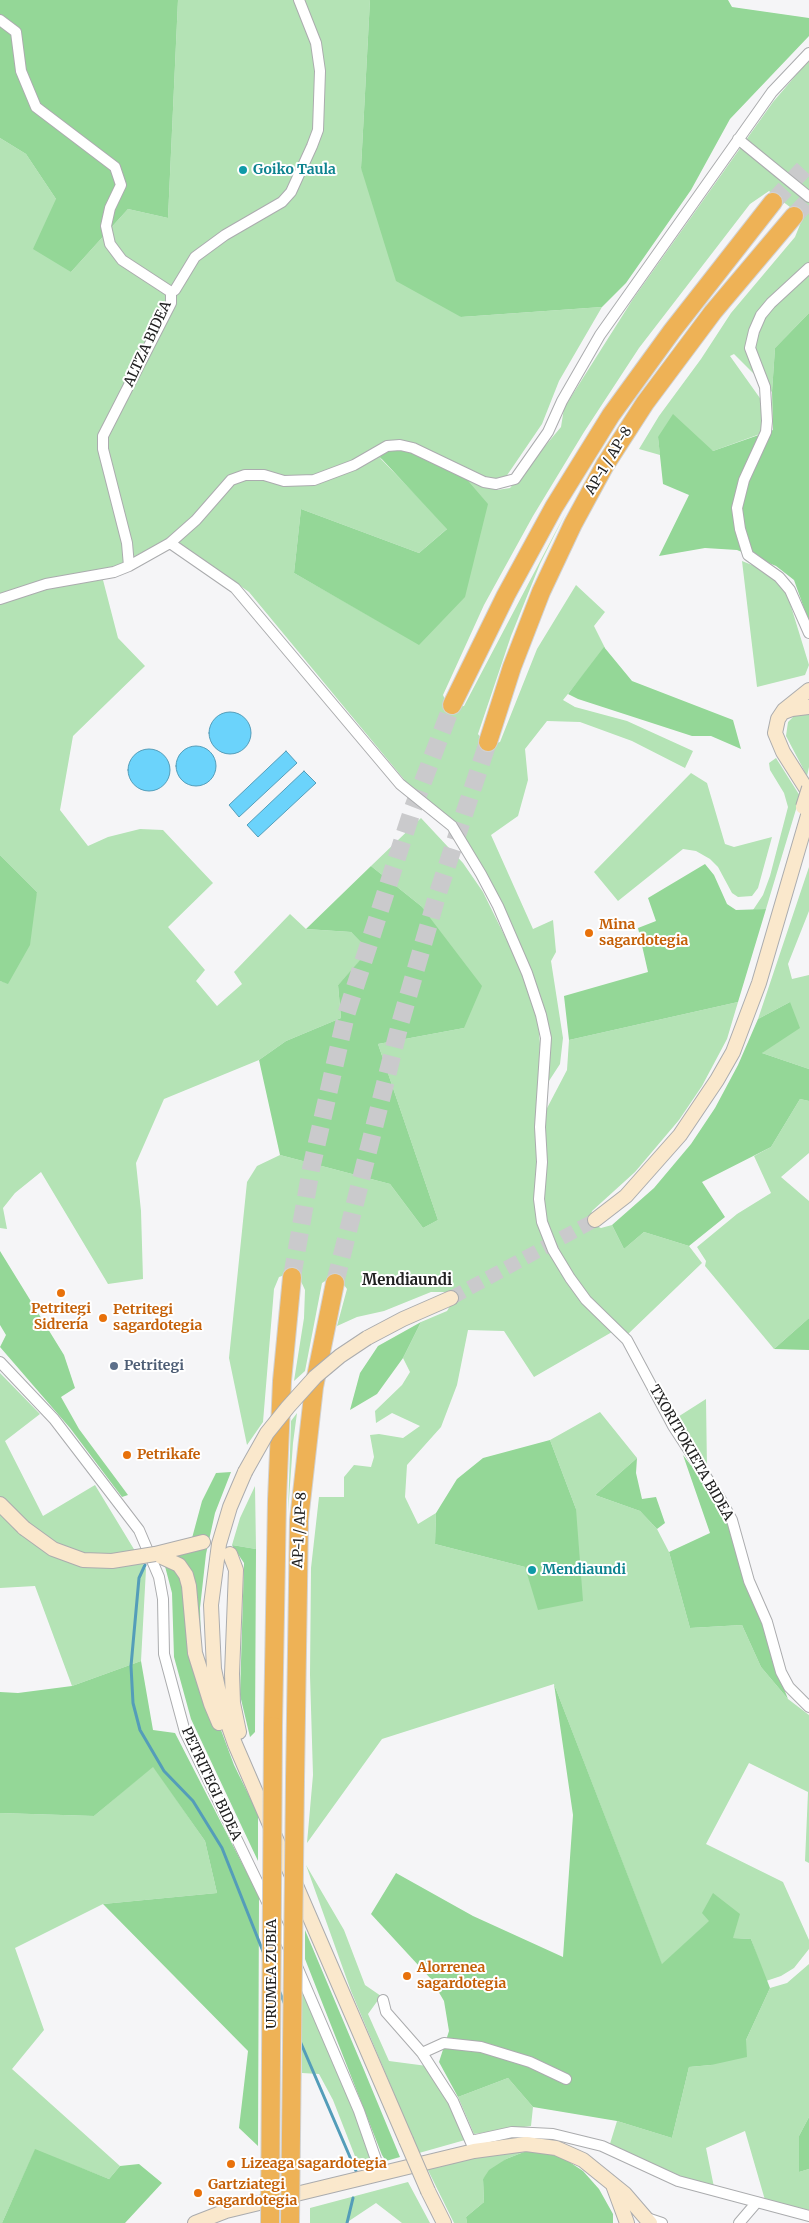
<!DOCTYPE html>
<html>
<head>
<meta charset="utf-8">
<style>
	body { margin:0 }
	canvas { display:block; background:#f5f5f7 }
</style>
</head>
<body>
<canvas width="809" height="2223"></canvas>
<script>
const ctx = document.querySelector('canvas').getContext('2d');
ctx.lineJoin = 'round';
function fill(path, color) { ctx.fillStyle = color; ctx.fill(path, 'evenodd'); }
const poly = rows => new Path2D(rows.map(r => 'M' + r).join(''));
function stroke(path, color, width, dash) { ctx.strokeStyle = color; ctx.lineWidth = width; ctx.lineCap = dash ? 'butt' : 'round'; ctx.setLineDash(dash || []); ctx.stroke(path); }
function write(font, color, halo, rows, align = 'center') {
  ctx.font = font + ' Merriweather,serif'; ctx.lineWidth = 4; ctx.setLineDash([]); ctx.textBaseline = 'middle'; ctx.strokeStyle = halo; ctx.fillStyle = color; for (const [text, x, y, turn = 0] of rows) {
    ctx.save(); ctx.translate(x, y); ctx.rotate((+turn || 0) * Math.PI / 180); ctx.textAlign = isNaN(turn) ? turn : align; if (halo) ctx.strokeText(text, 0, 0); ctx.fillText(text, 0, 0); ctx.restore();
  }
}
const green = poly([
	[178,0,370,0,361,168,461,317,602,307,559,381,542,424,497,490,510,488,561,427,564,408,633,299,773,102,809,60,809,313,775,348,772,392,734,354,730,356,762,401,764,416,760,434,713,451,658,437,660,455,639,449,659,416,701,359,731,313,795,237,803,217,769,191,750,204,639,348,584,432,533,516,484,605,443,695,449,708,464,706,566,512,540,564,511,636,478,734,487,746,500,742,537,649,576,585,605,612,594,626,605,648,563,700,575,707,627,721,693,751,685,768,632,741,580,722,547,721,525,749,528,780,518,816,491,835,533,929,553,920,556,952,551,961,563,1038,560,1064,547,1084,550,1040,526,961,491,883,475,854,454,821,407,783,249,592,171,537,109,570,0,596,0,138,26,154,56,199,71,272,128,209,168,218],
	[380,458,487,504,419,644,294,573,301,509,419,553,448,528],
	[742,561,757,567,773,576,786,590,809,665,805,675,757,687],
	[103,580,118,638,145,666,73,736,60,810,88,846,108,837,140,829,163,830,213,883,168,927,205,970,196,981,217,1006,242,984,234,972,290,914,306,929,351,932,370,950,338,985,341,1018,286,1041,259,1060,164,1099,136,1163,141,1211,143,1279,108,1284,41,1172,15,1193,3,1208,7,1229,0,1228,0,981,8,983,37,892,0,855,0,603,58,584],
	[803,713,809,715,809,767,807,776,786,736,788,722,794,716],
	[776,758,800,796,766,909,753,910,763,895,770,876,788,807,784,793,770,770,769,763],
	[691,773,707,783,725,844,734,847,772,837,758,888,752,896,738,897,732,893,718,867,710,859,696,851,683,849,618,901,594,872],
	[421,818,463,863,483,892,517,961,538,1021,540,1044,536,1129,537,1170,546,1242,612,1332,534,1377,504,1331,468,1330,457,1385,441,1427,407,1465,405,1497,418,1524,436,1513,435,1544,525,1567,576,1509,550,1440,600,1412,637,1458,595,1495,640,1511,657,1529,669,1552,690,1628,742,1625,761,1667,788,1699,809,1715,809,1863,805,1861,808,1792,749,1763,706,1844,783,1882,809,1940,809,1949,794,1968,781,1976,766,1981,751,1939,733,1938,710,1921,662,1965,554,1684,382,1739,307,1843,313,1775,310,1675,311,1568,319,1497,344,1497,344,1477,354,1465,371,1467,374,1457,370,1435,379,1434,403,1438,420,1426,392,1413,376,1423,375,1411,402,1385,410,1372,403,1358,421,1322,447,1311,453,1301,445,1292,431,1292,384,1311,357,1317,337,1326,347,1289,341,1281,330,1278,322,1283,305,1371,294,1381,304,1318,305,1290,299,1277,288,1274,279,1277,274,1289,263,1422,247,1445,229,1358,247,1182,257,1166,280,1155,390,1184,423,1228,438,1220,378,1044,464,1028,421,906,371,866],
	[809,867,809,911,788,964,792,979,809,975,809,1069,762,1053,790,1002,758,1019],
	[738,1002,727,1039,702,1086,679,1120,635,1172,592,1211,589,1223,601,1228,612,1225,624,1249,644,1232,689,1246,702,1263,627,1335,589,1299,556,1248,547,1226,544,1209,545,1112,567,1070,569,1040],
	[800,1099,809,1101,809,1153,781,1177,809,1201,809,1318,774,1349,705,1266,706,1261,697,1247,737,1214,771,1193,754,1156,771,1147],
	[0,1373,40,1414,5,1441,43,1516,95,1485,146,1569,141,1661,72,1686,35,1586,0,1588],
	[706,1399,707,1470,673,1420],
	[297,1413,293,1443,288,1513,291,1421],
	[255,1486,256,1549,232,1545,240,1518],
	[153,1766,205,1841,217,1893,103,1904,15,1948,44,2030,12,2069,120,2166,109,2179,35,2150,2,2223,0,2223,0,1813,94,1816],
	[306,1865,344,1930,365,1985,381,1996,368,2014,389,2061,427,2066,451,2105,465,2140,419,2153,351,1991],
	[809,1964,809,2117,799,2136,799,2172,809,2169,809,2210,765,2200,745,2131,706,2148,714,2187,664,2173,609,2147,617,2121,672,2138,689,2067,711,2065,746,2040,770,1988,787,1983],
	[302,1986,355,2111,370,2156,369,2166,360,2169,333,2100,319,2074,302,2073],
	[508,2078,533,2107,531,2126,474,2134,458,2097],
	[529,2150,506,2159,483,2179,484,2202,466,2217,467,2223,454,2223,427,2168,472,2158],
	[408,2182,430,2223,402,2223,376,2203,346,2223,310,2223,310,2208]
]);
const forest = poly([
	[0,0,178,0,168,218,128,209,71,272,33,249,56,199,26,154,0,138],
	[370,0,728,0,732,7,809,18,809,36,730,119,691,190,626,283,602,307,461,317,396,281,361,168],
	[809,313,809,622,794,580,776,566,737,550,705,548,659,556,689,495,663,484,658,437,673,414,713,451,773,430,772,392,775,348],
	[389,450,406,450,463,475,488,504,465,597,419,645,294,573,301,509,419,553,447,529,380,457],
	[604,647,632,681,733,720,741,749,711,736,692,736,578,699,568,694],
	[0,855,37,892,30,945,8,984,0,981],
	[705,864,714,875,727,904,736,910,766,909,738,1002,569,1040,564,996,648,972,638,928,656,921,648,898],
	[371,866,421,906,482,986,464,1028,378,1044,438,1220,423,1228,390,1184,280,1155,259,1060,286,1041,341,1018,338,985,369,950,351,932,306,929],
	[790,1002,800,1028,762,1053,809,1069,809,1101,800,1099,771,1147,702,1182,725,1217,689,1246,644,1232,624,1249,612,1225,654,1188,691,1144,715,1108,738,1065,758,1019],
	[0,1251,64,1355,75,1388,61,1397,79,1429,128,1495,122,1497,70,1428,0,1347,6,1335,0,1325],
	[809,1318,809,1350,774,1349],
	[421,1322,403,1358,377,1394,350,1410,360,1373,378,1346],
	[550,1440,576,1509,583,1601,538,1610,525,1567,435,1544,436,1513,457,1479,483,1458],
	[683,1455,717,1499,729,1523,764,1621,777,1671,788,1699,761,1667,742,1625,690,1628,669,1552,710,1533],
	[637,1458,636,1473,642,1499,656,1497,665,1523,657,1529,640,1511,595,1495],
	[231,1472,215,1513,206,1554,200,1608,201,1648,215,1714,234,1765,258,1814,258,1861,191,1719,174,1657,172,1593,161,1551,188,1553,202,1501,216,1473],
	[232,1545,256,1549,255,1732,250,1737,240,1695,244,1563],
	[141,1661,153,1730,175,1733,259,1896,258,2146,239,2128,248,2051,103,1904,217,1893,205,1841,153,1767,94,1816,0,1813,0,1692,18,1693,72,1686],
	[554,1684,662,1964,709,1921,702,1913,713,1893,740,1914,733,1938,751,1939,770,1988,746,2040,747,2057,711,2065,689,2067,672,2138,617,2121,533,2107,508,2078,458,2097,439,2062,449,2031,444,2001,431,1979,371,1914,396,1873,473,1916,563,1957,573,1815],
	[305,1930,364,2070,400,2157,386,2161,382,2155,305,1959],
	[809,2117,809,2169,799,2172,799,2136],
	[35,2149,109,2179,120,2166,139,2164,162,2183,125,2223,2,2223],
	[529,2150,562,2157,583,2171,599,2189,613,2214,613,2223,467,2223,466,2217,484,2202,483,2179,489,2170,506,2159]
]);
const water = poly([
	'209 733a21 21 0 1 1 42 0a21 21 0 1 1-42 0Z',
	'176 766a20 20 0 1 1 40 0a20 20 0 1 1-40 0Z',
	'128 770a21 21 0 1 1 42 0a21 21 0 1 1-42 0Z',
	[286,751,297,763,239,817,229,805,286,751],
	[304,771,316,783,258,837,247,825,304,771]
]);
const stream = poly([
	[145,1565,139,1578,131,1666,133,1703,140,1730,164,1771,193,1801,222,1848,264,1954],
	[279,1990,285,2005],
	[300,2041,356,2171],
	[347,2223,353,2198]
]);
const secondaryTunnel = poly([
	[451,1298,595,1220]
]);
const highwayTunnel = poly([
	[773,202,809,163],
	[794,216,809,200],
	[292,1277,311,1169,346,1015,413,808,452,705],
	[335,1283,400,1024,437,896,488,742]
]);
const street = poly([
	[0,20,16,32,21,71,36,107,115,167,121,185,110,208,106,226,110,244,122,260,171,292],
	[738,139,809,197],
	[809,268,771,303,761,315,754,331,750,348,765,387,767,421,766,432,744,480,737,508,740,529,748,555,779,577,790,590,809,633],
	[171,292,175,290,195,257,225,235,282,202,291,192,312,146,318,130,320,71,316,43,299,0],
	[170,543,235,588,400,784,452,826,481,874,498,906,527,973,541,1015,546,1038,540,1127,542,1162,539,1199,542,1222,553,1250,570,1278,586,1300,627,1340,673,1426,720,1498,732,1520,749,1581,767,1622,781,1672,789,1687,809,1707],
	[129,566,127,543,103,449,103,436,171,303,171,292],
	[0,599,46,584,114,572,129,566,170,543,196,520,231,480,245,475,264,475,284,481,314,480,354,465,387,446,400,445,413,448,484,482,496,484,515,479,548,432,562,401,600,335,772,92,809,53],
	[0,1362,54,1419,139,1530,159,1577,163,1599,164,1654,185,1732,269,1906],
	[275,1919,290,1951],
	[296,1964,359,2111,381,2174],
	[383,2000,386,2012,422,2053,453,2101,473,2147],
	[422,2053,444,2043,481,2047,530,2062,566,2079],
	[471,2141,512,2132,553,2134,602,2146,678,2181,809,2216],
	[647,2218,662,2223],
	[739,2223,757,2202]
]);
const secondary = poly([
	[809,690,784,710,778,719,775,733,783,752,809,793],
	[784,712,792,709,809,707],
	[595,1220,626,1196,680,1135,717,1080,733,1052,759,983,809,812],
	[367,1338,403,1319,451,1298],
	[245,1472,230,1507,219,1544,211,1605,214,1669,222,1707,235,1744,406,2140],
	[0,1504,24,1528],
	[155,1554,179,1565,186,1575,189,1586,195,1653,211,1704,219,1723],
	[155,1554,203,1542],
	[230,1554,236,1570,232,1674,233,1703,239,1732],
	[613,2185,627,2223],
	[428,2191,444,2223],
	[195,2223,226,2211,474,2151,526,2144,556,2148,583,2160,625,2194,650,2223]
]);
const highway = poly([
	[452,705,506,595,554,507,611,415,672,331,773,202],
	[488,742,512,667,541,592,573,524,605,465,645,403,713,312,794,216],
	[273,1726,277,1500,282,1381,292,1277],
	[295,1780,299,1520,314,1387,335,1283]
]);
const secondaryBridge = poly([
	[803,807,809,788],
	[245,1472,267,1433,288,1407,315,1377,340,1356,367,1338],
	[24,1528,53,1549,83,1560,112,1561,155,1554],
	[406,2140,428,2191]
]);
const highwayBridge = poly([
	[270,2223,273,1726],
	[290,2223,295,1780]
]);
const markers = [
	[243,170,5,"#0f9aa8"],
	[589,933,5,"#e8710a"],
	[61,1293,5,"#e8710a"],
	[103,1318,5,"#e8710a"],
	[114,1366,5,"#5c6f8a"],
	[127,1455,5,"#e8710a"],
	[532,1570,5,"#0f9aa8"],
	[407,1976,5,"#e8710a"],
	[231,2164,5,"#e8710a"],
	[198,2193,5,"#e8710a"]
];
const cultureNames = [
	["Goiko Taula",253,170],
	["Mendiaundi",542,1570]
];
const streetNames = [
	["ALTZA BIDEA",148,344,-65],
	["AP-1 / AP-8",609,461,-59],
	["TXORITOKIETA BIDEA",691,1453,60],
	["AP-1 / AP-8",300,1530,-87],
	["PETRITEGI BIDEA",211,1784,65],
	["URUMEA ZUBIA",272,1974,-90]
];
const foodNames = [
	["Mina",599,925],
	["sagardotegia",599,941],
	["Petritegi",61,1309,"center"],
	["Sidrería",61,1325,"center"],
	["Petritegi",113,1310],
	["sagardotegia",113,1326],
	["Petrikafe",137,1455],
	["Alorrenea",417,1968],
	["sagardotegia",417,1984],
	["Lizeaga sagardotegia",241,2164],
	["Gartziategi",208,2185],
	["sagardotegia",208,2201]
];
const serviceNames = [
	["Petritegi",124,1366]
];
const neighbourhoodNames = [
	["Mendiaundi",407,1281]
];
fill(green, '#b4e3b5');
fill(forest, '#94d797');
fill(water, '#6bd3fb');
stroke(water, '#549db9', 1);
stroke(stream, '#549db9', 3);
stroke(secondaryTunnel, '#cacacc', 14, [14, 7]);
stroke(highwayTunnel, '#cacacc', 18, [18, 9]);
stroke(street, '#abacae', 12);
stroke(secondary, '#abacae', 16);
stroke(highway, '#d2d2d2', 20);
stroke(street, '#fff', 10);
stroke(secondary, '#fae8cc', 14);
stroke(highway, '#eeb256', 18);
stroke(secondaryBridge, '#abacae', 16, []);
stroke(highwayBridge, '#d2d2d2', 20, []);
stroke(secondaryBridge, '#fae8cc', 14);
stroke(highwayBridge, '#eeb256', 18);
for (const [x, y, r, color] of markers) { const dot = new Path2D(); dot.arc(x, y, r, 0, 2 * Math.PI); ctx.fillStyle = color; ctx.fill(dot); stroke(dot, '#fff', 2); }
write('bold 14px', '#0d838f', '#fff', cultureNames, 'left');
write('14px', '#202020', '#fff', streetNames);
write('bold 14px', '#c56008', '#fff', foodNames, 'left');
write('bold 14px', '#4e5e75', '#fff', serviceNames, 'left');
write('bold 15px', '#202020', '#fff', neighbourhoodNames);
</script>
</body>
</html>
